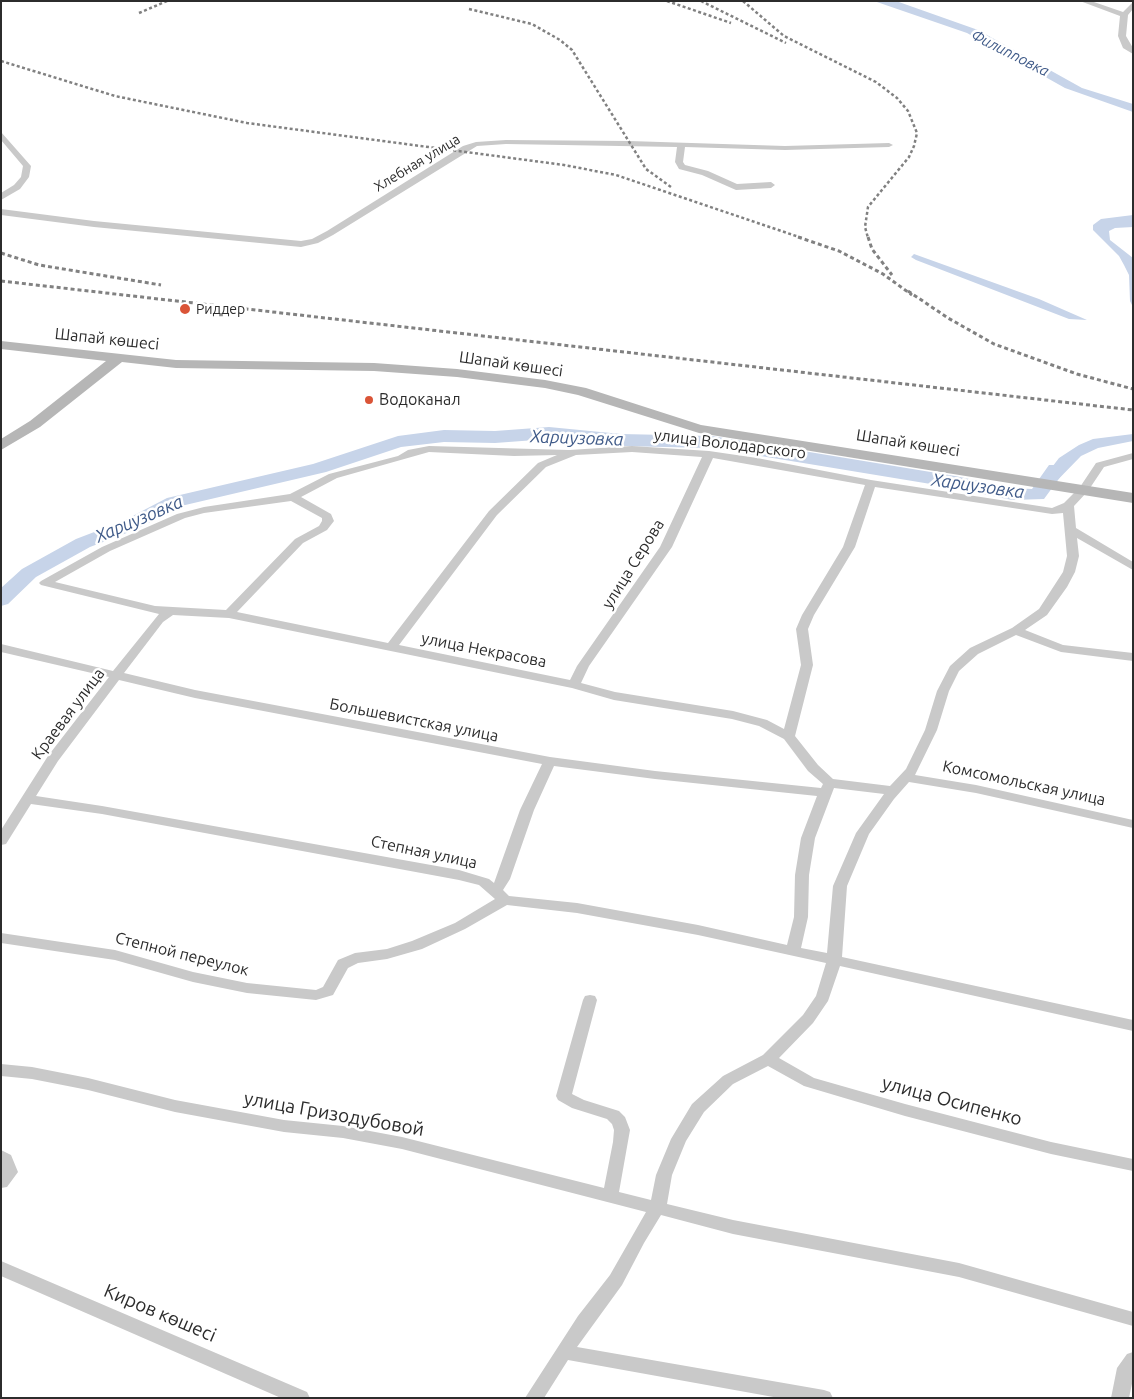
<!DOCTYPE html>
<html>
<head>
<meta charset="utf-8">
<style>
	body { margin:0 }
	#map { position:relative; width:1134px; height:1399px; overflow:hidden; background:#fff; font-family:Ubuntu,sans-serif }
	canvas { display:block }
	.frame { position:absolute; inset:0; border:2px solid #2c2c2c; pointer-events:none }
</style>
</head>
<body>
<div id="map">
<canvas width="1134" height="1399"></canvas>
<div class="frame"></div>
</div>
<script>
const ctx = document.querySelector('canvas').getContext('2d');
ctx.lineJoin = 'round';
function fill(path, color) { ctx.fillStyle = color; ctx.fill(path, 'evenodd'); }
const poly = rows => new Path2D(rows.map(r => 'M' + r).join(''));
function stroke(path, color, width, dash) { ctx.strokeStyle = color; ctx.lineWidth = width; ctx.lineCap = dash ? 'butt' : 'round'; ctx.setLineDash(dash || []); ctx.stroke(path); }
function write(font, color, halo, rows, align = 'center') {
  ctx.font = font + ' Ubuntu,sans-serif'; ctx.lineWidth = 5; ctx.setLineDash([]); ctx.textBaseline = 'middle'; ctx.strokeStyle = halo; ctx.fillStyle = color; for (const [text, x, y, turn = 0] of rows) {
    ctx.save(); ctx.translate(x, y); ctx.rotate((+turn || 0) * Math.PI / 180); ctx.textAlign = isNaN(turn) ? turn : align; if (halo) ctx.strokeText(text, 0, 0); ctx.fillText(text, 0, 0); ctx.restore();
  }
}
const water = poly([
	[874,1,896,1,978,30,1082,88,1133,104,1133,112,1065,88,967,33],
	[1133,215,1133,227,1115,228,1109,231,1110,240,1133,258,1133,307,1130,301,1129,275,1124,265,1119,256,1093,230,1093,225,1101,219],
	[914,254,1039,299,1087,320,1069,319,916,260,911,257],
	[1133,434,1133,441,1098,448,1081,456,1043,495,1033,492,1059,458,1079,445,1093,439]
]);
const river = poly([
	[549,427,621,434,712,436,955,476,1012,488,1032,489,1049,465,1063,465,1066,469,1044,499,1012,500,955,488,712,448,621,446,549,439,495,443,444,442,401,447,326,472,181,506,137,529,90,547,36,577,8,604,1,606,1,588,22,569,76,539,123,521,167,498,313,464,398,436,444,430,495,431,549,427]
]);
const street = poly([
	[1080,1,1091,1,1123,12,1133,2,1133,9,1128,15,1126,36,1133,48,1133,54,1123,48,1118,36,1120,16,1080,1],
	[1,132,31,166,29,177,20,189,1,200,1,193,14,185,21,177,23,166,1,140,1,132],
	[506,140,629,141,785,146,889,143,893,145,889,147,785,150,685,147,683,162,685,165,708,171,737,184,771,182,775,185,771,188,736,190,702,175,679,169,675,162,677,147,506,144,477,146,333,235,318,243,301,247,94,227,1,215,1,209,94,221,301,241,312,239,327,231,463,146,476,142,506,140],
	[429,446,569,450,632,446,709,451,757,458,871,480,1052,508,1064,503,1080,487,1096,463,1133,453,1133,459,1104,467,1088,491,1074,506,1076,528,1133,562,1133,570,1077,538,1079,556,1075,572,1067,587,1047,615,1025,630,1063,645,1133,653,1133,661,1061,652,1016,635,978,654,959,671,949,691,937,730,915,775,976,785,1133,820,1133,828,976,793,909,782,894,799,869,834,847,886,842,957,1133,1020,1133,1031,840,966,828,1001,813,1023,779,1058,814,1078,905,1104,1051,1142,1133,1159,1133,1171,1051,1154,905,1116,804,1086,768,1066,733,1084,704,1112,686,1141,672,1175,667,1204,733,1220,959,1263,1133,1312,1133,1326,959,1277,733,1234,661,1215,644,1243,622,1285,577,1347,824,1390,830,1392,833,1398,779,1398,568,1360,544,1398,525,1398,578,1316,610,1275,646,1212,402,1149,343,1138,284,1132,175,1112,88,1090,32,1079,1,1076,1,1064,32,1067,88,1078,175,1100,284,1120,343,1126,402,1137,604,1188,613,1142,614,1130,612,1124,607,1119,572,1108,558,1100,556,1096,583,1000,585,996,590,995,595,996,597,1000,572,1094,584,1100,619,1111,625,1117,630,1130,619,1192,651,1200,656,1175,671,1139,692,1104,723,1076,763,1055,803,1015,816,996,826,963,698,935,577,913,507,905,465,929,422,949,387,959,358,963,348,968,333,995,316,1000,247,993,193,982,115,960,1,943,1,933,115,950,193,972,247,983,316,990,323,987,338,960,355,953,387,949,412,941,455,923,495,899,479,885,459,880,102,814,31,804,6,844,1,845,1,830,48,756,109,677,1,652,1,644,113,671,159,614,41,585,39,583,41,581,102,547,177,514,204,507,290,494,329,474,398,456,408,450,429,446],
	[429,452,514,456,557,455,538,463,489,511,388,643,237,612,303,543,327,530,334,521,331,514,301,497,337,478,429,452],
	[632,452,702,457,660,547,577,666,570,680,399,645,497,515,546,467,576,455,632,452],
	[713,458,865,485,843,547,802,615,796,629,801,665,784,729,767,720,733,711,615,692,581,683,589,666,672,547,713,458],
	[875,487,1052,514,1063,513,1067,556,1063,572,1039,609,1012,628,970,648,950,666,937,691,925,730,906,769,890,786,833,779,818,765,795,736,813,665,808,629,814,615,855,547,875,487],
	[291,501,322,518,322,521,319,526,295,539,226,610,155,606,55,582,110,551,185,518,204,513,291,501],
	[173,615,229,618,572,688,614,700,732,719,759,726,784,739,808,771,823,784,821,788,655,771,550,757,195,690,124,673,163,622,173,615],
	[119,680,195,698,542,764,520,810,494,883,489,879,459,870,102,806,36,796,58,761,119,680],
	[554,766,655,779,817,796,801,838,795,875,794,917,787,945,698,925,577,903,509,896,503,890,510,879,534,810,554,766],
	[834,788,884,794,856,833,833,886,827,953,801,948,808,917,809,875,815,838,834,788],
	[1,1150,11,1155,18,1172,7,1187,1,1188,1,1150],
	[1,1261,307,1392,310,1398,281,1398,1,1276,1,1261],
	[1133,1352,1133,1379,1129,1398,1111,1398,1117,1368,1127,1354,1133,1352]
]);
const secondary = poly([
	[1,341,176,360,374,363,457,369,545,380,586,388,701,425,1133,493,1133,503,699,433,578,395,545,388,457,377,374,371,176,368,122,362,40,427,1,450,1,439,30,421,106,361,1,349,1,341]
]);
const railFar1 = poly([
	[667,1,731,23],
	[701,1,786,43],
	[743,1,784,36,876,82,897,98,908,111,917,133,914,146,909,157,868,207,865,227,868,238],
	[469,9,532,24,560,40,572,50,646,169,671,187],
	[139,13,167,1],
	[1,61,115,96,247,123,564,165,616,175,802,238]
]);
const rail = poly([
	[798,237,839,251,883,274,912,295],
	[868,237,872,249,892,275],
	[1,253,39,265,161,285],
	[1,281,1133,410],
	[908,291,948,318,994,344,1077,374,1133,389]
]);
const markers = [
	[185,309,6,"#da5437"],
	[369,400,5,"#da5437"]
];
const farStreetnames = [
	["Хлебная улица",417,163,-31]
];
const farPoinames = [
	["Риддер",196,309]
];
const farWaternames = [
	["Филипповка",1010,53,27]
];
const streetNames = [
	["Шапай көшесі",107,339,6],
	["Шапай көшесі",511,364,8],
	["Шапай көшесі",908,443,9],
	["улица Володарского",730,444,7],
	["улица Серова",633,564,-58],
	["улица Некрасова",484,650,11],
	["Краевая улица",68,714,-53],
	["Большевистская улица",414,720,11],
	["Комсомольская улица",1024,783,12],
	["Степная улица",424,852,12],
	["Степной переулок",182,954,14]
];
const poiNames = [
	["Водоканал",379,400]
];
const waterNames = [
	["Хариузовка",577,438,2],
	["Хариузовка",978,486,8],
	["Хариузовка",139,519,-23]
];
const nearStreetnames = [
	["улица Осипенко",952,1101,15],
	["улица Гризодубовой",334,1114,10],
	["Киров көшесі",160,1313,23]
];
fill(water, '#c7d4e9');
fill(river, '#c7d4e9');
fill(street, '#c9c9c9');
fill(secondary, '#b6b6b6');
stroke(railFar1, '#818181', 2.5, [3, 2.5]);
stroke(rail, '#818181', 3, [4, 3]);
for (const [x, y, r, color] of markers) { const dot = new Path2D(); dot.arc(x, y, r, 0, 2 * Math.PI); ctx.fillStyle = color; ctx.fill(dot); stroke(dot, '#fff', 2); }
write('14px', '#2c2c2c', '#fff', farStreetnames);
write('14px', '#2c2c2c', '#fff', farPoinames, 'left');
write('italic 15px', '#405b89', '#fff', farWaternames);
write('16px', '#2c2c2c', '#fff', streetNames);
write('16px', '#2c2c2c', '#fff', poiNames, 'left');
write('italic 18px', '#405b89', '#fff', waterNames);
write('19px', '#2c2c2c', '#fff', nearStreetnames);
</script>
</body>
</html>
